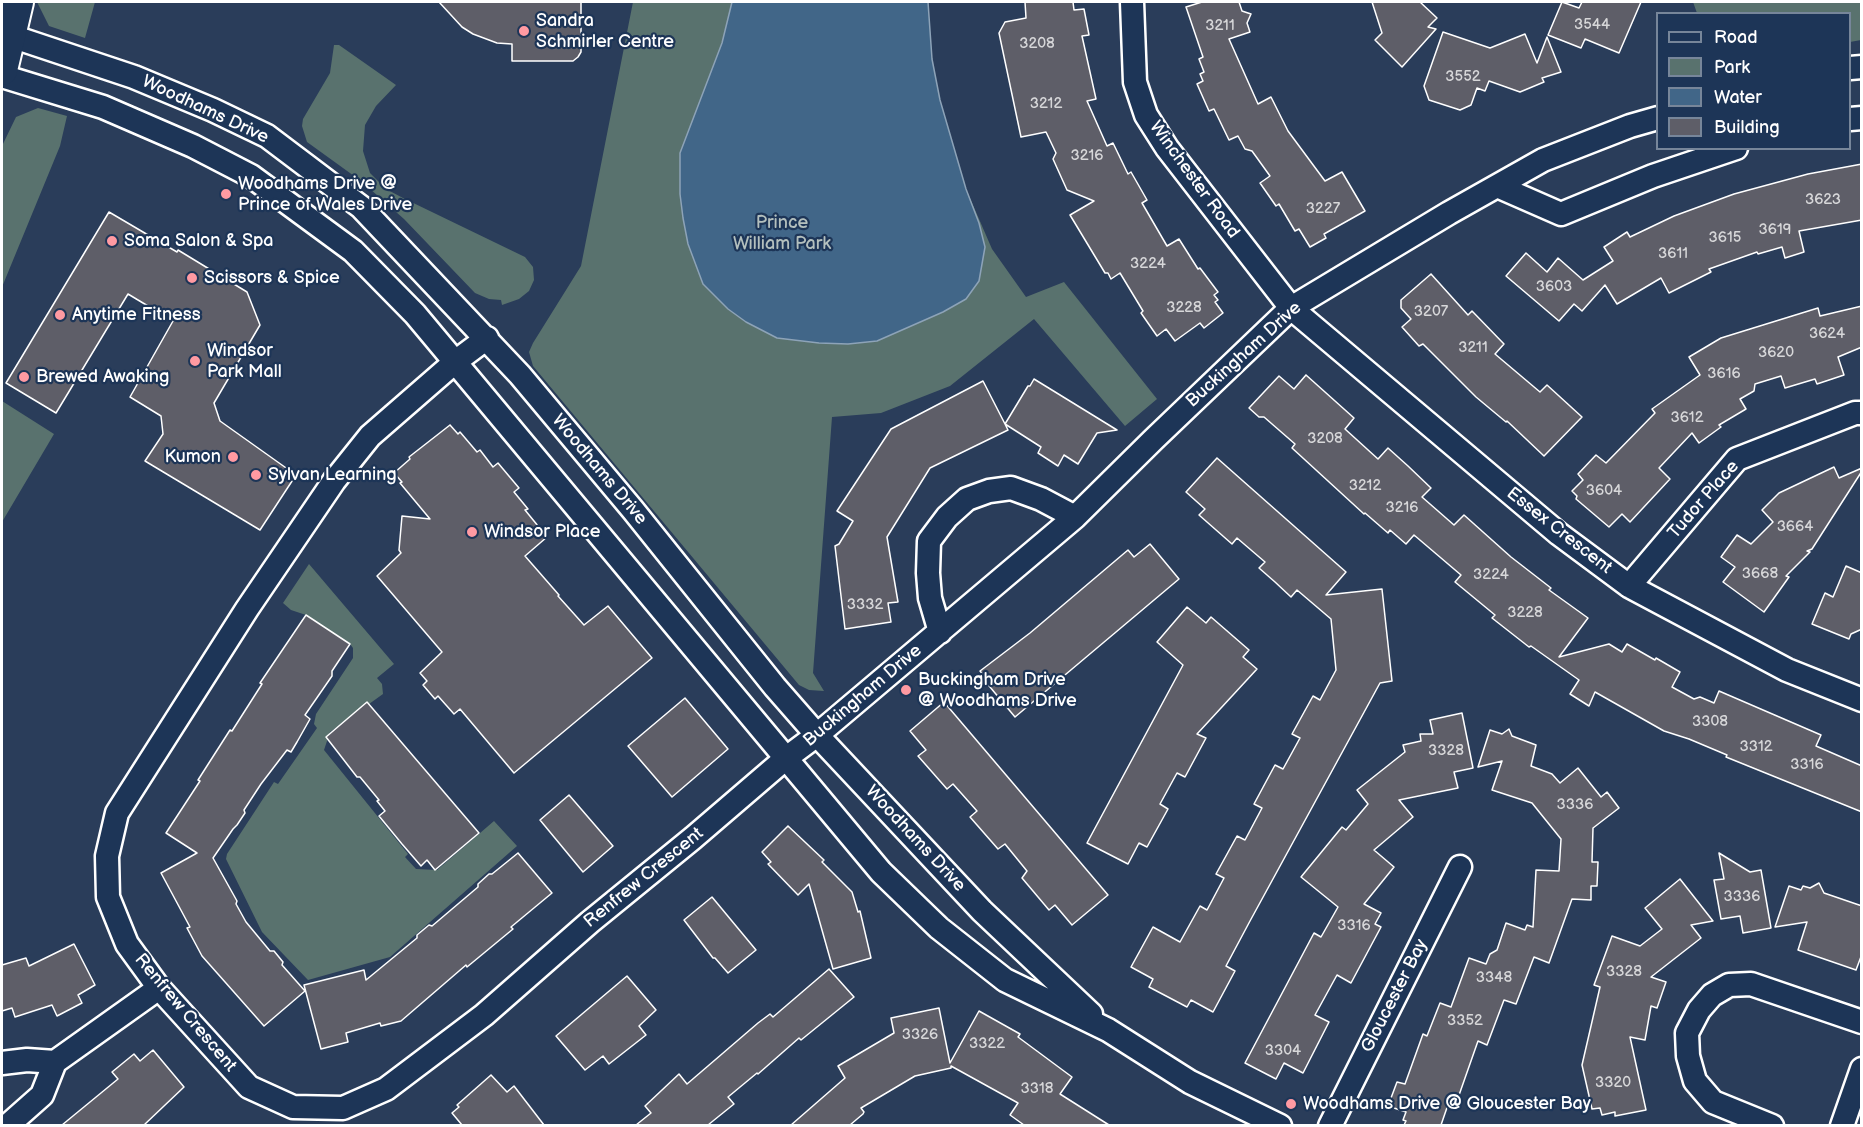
<!DOCTYPE html>
<html>
<head>
<meta charset="utf-8">
<style>
	body { margin:0 }
	#map { position:relative; width:1863px; height:1127px; overflow:hidden; background:#2a3d5a; font-family:"Balsamiq Sans",sans-serif }
	canvas { display:block }
	.frame { position:absolute; inset:0; border:3px solid #fff; pointer-events:none }
	.legend { position:absolute; left:1656px; top:12px; width:195px; height:138px; box-sizing:border-box; background:#1d3557; border:2px solid #77869a; margin:0; padding:8px 10px; list-style:none; font-size:18px; color:#fff }
	.legend li { display:flex; align-items:center; gap:12px; height:30px }
	.legend b { width:30px; border:2px solid #77869a }
</style>
</head>
<body>
<div id="map">
<canvas width="1863" height="1127"></canvas>
<div class="frame"></div>
<ul class="legend">
<li><b style="height:8px;background:#1d3557"></b>Road</li>
<li><b style="height:16px;background:#59726e"></b>Park</li>
<li><b style="height:16px;background:#416688"></b>Water</li>
<li><b style="height:16px;background:#5e5e68"></b>Building</li>
</ul>
</div>
<script>
const ctx = document.querySelector('canvas').getContext('2d');
ctx.lineJoin = 'round';
function fill(path, color) { ctx.fillStyle = color; ctx.fill(path, 'evenodd'); }
const poly = rows => new Path2D(rows.map(r => 'M' + r).join(''));
function stroke(path, color, width, dash) { ctx.strokeStyle = color; ctx.lineWidth = width; ctx.lineCap = dash ? 'butt' : 'round'; ctx.setLineDash(dash || []); ctx.stroke(path); }
function write(font, color, halo, rows, align = 'center') {
  ctx.font = font + ' "Balsamiq Sans",sans-serif'; ctx.lineWidth = 4.5; ctx.setLineDash([]); ctx.textBaseline = 'middle'; ctx.strokeStyle = halo; ctx.fillStyle = color; for (const [text, x, y, turn = 0] of rows) {
    ctx.save(); ctx.translate(x, y); ctx.rotate((+turn || 0) * Math.PI / 180); ctx.textAlign = isNaN(turn) ? turn : align; if (halo) ctx.strokeText(text, 0, 0); ctx.fillText(text, 0, 0); ctx.restore();
  }
}
const green = poly([
	[37,2,95,2,85,38,49,26],
	[633,2,928,2,932,59,940,100,966,189,992,249,1026,297,1064,282,1157,399,1125,426,1034,319,950,386,881,413,832,417,813,673,824,691,809,690,799,685,533,366,529,352,533,343,581,266],
	[1693,2,1861,2,1861,40,1850,42,1850,14,1697,13],
	[334,45,339,45,396,85,376,106,365,125,363,151,370,173,386,189,403,198,525,257,533,267,534,280,529,291,519,299,502,305,501,300,489,299,475,293,404,219,361,181,307,142,302,126,303,119,330,73],
	[38,108,67,116,60,146,2,287,2,146,16,117],
	[2,401,54,434,2,522],
	[309,564,394,664,377,678,382,684,383,694,330,732,324,750,408,854,405,857,416,869,437,870,494,821,517,846,390,957,308,980,262,932,226,859,227,854,274,782,278,784,317,728,314,724,316,714,353,658,353,648,350,644,306,615,291,610,283,603]
]);
const water = poly([
	[732,2,928,2,932,59,940,100,966,189,979,223,985,247,979,281,966,299,943,312,877,341,848,344,819,343,777,338,746,322,728,309,703,284,688,244,683,218,680,194,680,153,722,43,732,2]
]);
const building = poly([
	[439,2,581,2,581,52,578,57,573,61,512,61,512,44,497,43,473,34,462,27,439,2],
	[1025,2,1073,2,1074,10,1084,9,1089,35,1082,36,1096,99,1087,101,1107,146,1113,143,1128,174,1131,172,1147,200,1142,203,1167,246,1179,239,1198,269,1200,268,1218,292,1214,295,1218,300,1215,302,1223,313,1204,328,1200,323,1175,341,1166,329,1157,336,1141,313,1143,311,1120,273,1111,279,1108,273,1105,273,1070,215,1094,201,1067,190,1053,159,1056,153,1046,132,1021,137,999,33,1005,22,1026,18,1025,2],
	[1202,2,1239,2,1242,11,1251,14,1247,23,1250,32,1229,39,1258,104,1271,97,1288,131,1325,181,1342,172,1365,211,1324,234,1326,238,1310,247,1299,229,1295,231,1279,204,1276,206,1260,183,1270,176,1252,151,1245,149,1238,136,1229,140,1214,109,1209,111,1197,84,1203,81,1200,74,1204,72,1199,59,1203,57,1186,7,1202,2],
	[1372,2,1420,2,1437,18,1428,27,1436,29,1402,67,1375,40,1382,33,1372,2],
	[1562,2,1579,8,1582,2,1641,2,1619,53,1585,39,1581,48,1548,35,1562,2],
	[1443,32,1490,48,1525,34,1537,63,1547,37,1561,72,1542,78,1544,82,1520,92,1489,81,1485,91,1477,88,1471,105,1460,110,1429,100,1424,86,1443,32],
	[1862,164,1862,220,1799,231,1804,252,1785,258,1782,247,1758,254,1757,252,1709,269,1711,272,1669,293,1661,278,1617,304,1605,285,1582,311,1574,304,1559,321,1506,276,1526,253,1547,272,1558,258,1583,280,1613,261,1604,247,1627,232,1630,237,1674,216,1734,194,1808,174,1862,164],
	[109,212,177,252,178,250,247,292,260,325,214,403,220,421,296,475,260,530,145,461,163,434,161,416,130,397,173,321,128,294,56,413,6,383,109,212],
	[1431,274,1468,315,1472,311,1504,344,1495,354,1540,392,1547,385,1582,417,1544,456,1507,421,1506,422,1476,397,1423,344,1419,346,1402,327,1411,319,1401,308,1401,300,1431,274],
	[1862,306,1862,347,1838,357,1844,375,1817,384,1815,379,1785,388,1781,376,1755,384,1754,391,1740,399,1746,409,1719,425,1721,427,1699,443,1692,433,1659,468,1670,479,1630,522,1622,514,1609,527,1576,499,1577,496,1572,491,1583,480,1578,474,1596,455,1606,463,1655,413,1652,409,1700,375,1689,357,1721,338,1818,308,1820,316,1862,306],
	[1306,375,1354,418,1345,429,1378,459,1388,448,1408,466,1431,488,1422,497,1454,525,1464,515,1511,557,1551,588,1549,590,1588,618,1559,657,1609,644,1622,652,1627,644,1655,660,1656,658,1680,672,1672,687,1694,699,1700,697,1714,703,1719,691,1821,735,1816,746,1862,766,1862,812,1726,757,1727,755,1689,739,1664,731,1595,692,1589,706,1570,694,1579,680,1531,646,1529,647,1492,618,1495,615,1455,582,1461,575,1414,535,1406,544,1390,530,1388,533,1365,513,1364,514,1292,448,1295,444,1264,417,1259,417,1249,408,1279,376,1294,389,1306,375],
	[1034,379,1117,430,1097,433,1078,464,1064,455,1058,466,1038,453,1041,447,1005,424,1008,430,930,468,887,537,898,602,888,603,891,622,845,629,835,546,839,544,853,521,837,511,891,429,983,381,1005,424,1028,386,1030,386,1034,379],
	[450,425,458,434,460,432,477,452,480,450,493,467,498,463,519,488,514,492,528,509,525,510,547,537,525,556,559,595,558,596,584,625,608,606,652,658,514,773,460,709,454,714,438,696,435,699,423,685,427,681,420,673,442,652,377,576,401,553,399,550,402,516,430,519,400,483,402,482,394,473,410,459,409,457,450,425],
	[1217,458,1346,572,1326,595,1382,589,1392,681,1380,683,1250,921,1226,966,1235,971,1213,1012,1191,1000,1187,1007,1149,987,1153,979,1131,967,1153,927,1180,942,1200,906,1207,910,1224,878,1216,874,1237,836,1245,840,1262,808,1254,804,1275,765,1283,769,1300,738,1292,734,1313,696,1320,700,1336,670,1331,619,1297,590,1291,597,1275,582,1259,568,1265,562,1237,538,1232,544,1199,515,1205,509,1186,492,1217,458],
	[1834,467,1839,478,1862,468,1862,471,1812,549,1807,551,1810,552,1786,576,1789,577,1764,612,1723,582,1735,567,1721,557,1737,535,1751,544,1773,522,1762,510,1779,493,1834,467],
	[1150,544,1179,579,1015,717,985,681,987,680,980,671,1030,633,1128,550,1134,557,1150,544],
	[1846,566,1862,573,1862,629,1851,634,1849,639,1812,624,1825,593,1833,597,1846,566],
	[1187,607,1206,623,1211,617,1249,650,1243,657,1257,669,1197,734,1206,738,1185,777,1177,773,1160,804,1168,809,1147,847,1139,843,1128,864,1087,843,1183,665,1157,642,1187,607],
	[306,615,350,644,332,671,332,676,305,715,310,719,297,742,291,752,287,750,261,784,244,810,245,813,237,825,233,829,213,858,237,901,236,904,246,922,270,951,274,951,283,962,282,965,305,991,264,1026,202,956,187,928,190,927,161,873,197,853,166,833,200,781,198,780,230,730,232,731,262,684,260,683,306,615],
	[685,698,728,749,672,797,628,746,685,698],
	[367,702,479,833,435,870,427,860,421,866,402,844,379,816,385,811,377,801,379,800,360,777,357,777,326,737,367,702],
	[944,702,1108,895,1072,925,1055,905,1049,910,1022,878,1027,871,1005,844,998,849,970,817,977,811,953,784,947,789,918,756,926,750,910,731,944,702],
	[1462,713,1473,768,1454,772,1458,788,1399,800,1413,817,1374,850,1394,867,1364,904,1381,913,1375,924,1381,927,1351,983,1337,975,1315,1015,1329,1022,1303,1073,1284,1063,1276,1079,1245,1063,1314,933,1321,937,1338,907,1301,877,1342,827,1346,830,1368,804,1357,790,1405,752,1403,745,1421,741,1420,734,1433,734,1430,720,1462,713],
	[1509,729,1512,736,1536,745,1531,766,1552,774,1560,783,1578,768,1601,797,1607,792,1619,808,1593,828,1592,862,1598,862,1597,886,1591,886,1591,900,1572,899,1549,963,1534,957,1516,1004,1504,1000,1487,1045,1478,1041,1458,1098,1451,1096,1441,1125,1404,1125,1406,1121,1403,1120,1406,1112,1388,1106,1397,1082,1405,1084,1423,1034,1427,1036,1440,1003,1451,1007,1469,958,1486,964,1490,954,1497,950,1506,923,1525,930,1527,925,1533,927,1536,870,1559,871,1561,839,1532,803,1492,790,1502,761,1478,767,1490,730,1502,734,1509,729],
	[569,795,613,846,583,872,540,820,569,795],
	[788,826,824,860,822,862,852,892,858,912,860,911,871,958,833,969,809,884,798,895,768,864,771,862,762,852,788,826],
	[518,853,552,893,511,927,513,929,467,967,466,965,401,1021,381,1026,380,1023,346,1033,348,1042,321,1049,304,985,364,970,366,980,417,938,417,935,429,925,432,926,478,887,478,884,489,874,492,874,518,853],
	[1719,853,1750,872,1761,870,1771,928,1743,933,1740,916,1721,919,1714,880,1724,879,1719,853],
	[1680,879,1713,921,1691,925,1701,938,1651,977,1666,982,1657,1008,1651,1006,1645,1040,1630,1037,1646,1110,1615,1116,1615,1112,1602,1115,1600,1108,1592,1109,1582,1065,1600,987,1594,985,1612,936,1640,946,1662,929,1645,908,1680,879],
	[1819,883,1824,893,1862,906,1862,954,1856,970,1798,950,1807,922,1775,927,1789,886,1801,890,1803,886,1810,888,1819,883],
	[712,897,756,950,728,973,715,958,713,958,684,920,712,897],
	[74,944,95,985,78,995,82,1003,57,1016,52,1005,15,1017,12,1008,2,1011,2,965,26,958,29,966,74,944],
	[829,969,854,997,801,1040,799,1038,758,1074,757,1073,728,1097,734,1104,708,1125,636,1125,651,1113,645,1106,679,1074,687,1084,758,1023,770,1014,773,1017,829,969],
	[627,976,656,1010,639,1026,646,1035,609,1064,603,1056,585,1070,556,1036,627,976],
	[939,1008,950,1063,979,1011,1020,1034,1018,1037,1072,1077,1060,1094,1109,1125,1024,1125,1010,1115,1018,1103,951,1066,951,1068,915,1076,861,1108,864,1112,863,1114,850,1125,791,1125,845,1078,838,1066,894,1033,891,1018,939,1008],
	[153,1050,184,1087,144,1125,62,1125,118,1079,112,1072,134,1054,140,1061,153,1050],
	[491,1075,507,1092,514,1086,544,1125,462,1125,452,1113,459,1107,457,1105,491,1075]
]);
const minor = poly([
	[1132,2,1135,82,1146,115,1167,148,1291,308,1559,534,1629,586,1787,670,1862,700],
	[2,33,134,77,213,110,267,136,361,207,520,375,633,510,775,687,817,735,982,911,1091,1014],
	[1850,68,1862,67],
	[2,76,103,107,193,146,251,176,353,251,415,314,881,872,939,928,1005,980,1108,1030,1190,1082,1280,1126],
	[1850,119,1862,118],
	[1497,186,1561,214,1653,176,1736,148],
	[487,338,455,362,370,436,334,481,247,609,117,813,107,856,108,897,127,944,159,988,249,1087,293,1107,343,1108,386,1089,484,1015,590,922,693,838,785,759,817,735,1075,517,1154,439,1291,308,1449,213,1543,160,1630,126,1658,118],
	[1629,586,1737,459,1855,413,1862,413],
	[940,632,930,598,928,573,929,541,947,517,967,499,989,491,1011,488,1041,499,1075,517],
	[2,1063,27,1060,55,1062],
	[7,1126,42,1095,55,1062,159,988],
	[1330,1126,1460,867],
	[1772,1126,1713,1102,1695,1081,1688,1056,1687,1033,1699,1010,1712,995,1729,985,1751,984,1862,1022],
	[1842,1126,1862,1069]
]);
const major = poly([
	[2,70,18,2]
]);
const markers = [
	[524,31,6,"#ff9aa2"],
	[226,194,6,"#ff9aa2"],
	[112,241,6,"#ff9aa2"],
	[192,278,6,"#ff9aa2"],
	[60,315,6,"#ff9aa2"],
	[195,361,6,"#ff9aa2"],
	[24,377,6,"#ff9aa2"],
	[233,457,6,"#ff9aa2"],
	[256,475,6,"#ff9aa2"],
	[472,532,6,"#ff9aa2"],
	[906,690,6,"#ff9aa2"],
	[1291,1104,6,"#ff9aa2"]
];
const numberNames = [
	["3544",1592,25],
	["3211",1220,26],
	["3208",1037,44],
	["3552",1463,77],
	["3212",1046,104],
	["3216",1087,156],
	["3623",1823,200],
	["3227",1323,209],
	["3619",1775,230],
	["3615",1725,238],
	["3611",1673,254],
	["3224",1148,264],
	["3603",1554,287],
	["3228",1184,308],
	["3207",1431,312],
	["3624",1827,334],
	["3211",1473,348],
	["3620",1776,353],
	["3616",1724,374],
	["3612",1687,418],
	["3208",1325,439],
	["3212",1365,486],
	["3604",1604,491],
	["3216",1402,508],
	["3664",1795,527],
	["3668",1760,574],
	["3224",1491,575],
	["3332",865,605],
	["3228",1525,613],
	["3308",1710,722],
	["3312",1756,747],
	["3328",1446,751],
	["3316",1807,765],
	["3336",1575,805],
	["3336",1742,897],
	["3316",1354,926],
	["3328",1624,972],
	["3348",1494,978],
	["3352",1465,1021],
	["3326",920,1035],
	["3322",987,1044],
	["3304",1283,1051],
	["3320",1613,1083],
	["3318",1037,1089]
];
const poiNames = [
	["Sandra",536,21],
	["Schmirler Centre",536,42],
	["Woodhams Drive @",238,184],
	["Prince of Wales Drive",238,205],
	["Soma Salon & Spa",124,241],
	["Scissors & Spice",204,278],
	["Anytime Fitness",72,315],
	["Windsor",207,351],
	["Park Mall",207,372],
	["Brewed Awaking",36,377],
	["Kumon",221,457,"right"],
	["Sylvan Learning",268,475],
	["Windsor Place",484,532],
	["Buckingham Drive",918,680],
	["@ Woodhams Drive",918,701],
	["Woodhams Drive @ Gloucester Bay",1303,1104]
];
const streetNames = [
	["Woodhams Drive",205,110,25],
	["Winchester Road",1194,180,54],
	["Buckingham Drive",1244,355,-42],
	["Woodhams Drive",599,470,50],
	["Tudor Place",1704,500,-49],
	["Essex Crescent",1559,531,38],
	["Buckingham Drive",863,696,-40],
	["Woodhams Drive",915,839,47],
	["Renfrew Crescent",644,878,-39],
	["Gloucester Bay",1395,996,-63],
	["Renfrew Crescent",185,1013,50]
];
const parkNames = [
	["Prince",782,223],
	["William Park",782,244]
];
fill(green, '#59726e');
fill(water, '#416688');
stroke(water, '#8da3b8', 1.5);
fill(building, '#5e5e68');
stroke(building, '#fff', 1.5);
stroke(minor, '#fff', 27);
stroke(major, '#fff', 34);
stroke(minor, '#1d3557', 22);
stroke(major, '#1d3557', 30);
for (const [x, y, r, color] of markers) { const dot = new Path2D(); dot.arc(x, y, r, 0, 2 * Math.PI); ctx.fillStyle = color; ctx.fill(dot); stroke(dot, '#1d3557', 2); }
write('15px', '#d7d7d9', null, numberNames);
write('18px', '#fff', '#1d3557', poiNames, 'left');
write('18px', '#fff', '#1d3557', streetNames);
write('18px', '#b4c0be', '#1d3557', parkNames);
</script>
</body>
</html>
